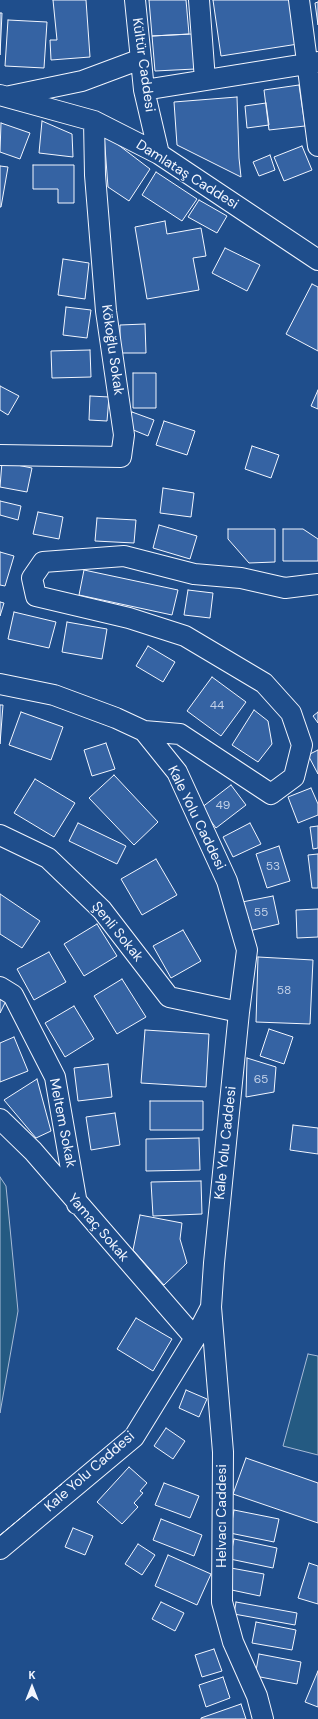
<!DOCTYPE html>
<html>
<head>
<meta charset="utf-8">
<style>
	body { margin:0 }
	#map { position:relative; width:318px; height:1719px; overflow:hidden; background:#1f4e8c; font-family:"DM Sans",sans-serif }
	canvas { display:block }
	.north { position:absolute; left:12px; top:1667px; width:40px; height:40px; -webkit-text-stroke:3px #1f4e8c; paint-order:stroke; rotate:0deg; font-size:11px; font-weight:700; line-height:16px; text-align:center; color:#f2f6ff }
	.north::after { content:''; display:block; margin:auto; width:14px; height:18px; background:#f2f6ff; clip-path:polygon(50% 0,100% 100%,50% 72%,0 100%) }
</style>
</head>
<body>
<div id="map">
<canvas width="318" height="1719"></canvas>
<div class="north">K</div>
</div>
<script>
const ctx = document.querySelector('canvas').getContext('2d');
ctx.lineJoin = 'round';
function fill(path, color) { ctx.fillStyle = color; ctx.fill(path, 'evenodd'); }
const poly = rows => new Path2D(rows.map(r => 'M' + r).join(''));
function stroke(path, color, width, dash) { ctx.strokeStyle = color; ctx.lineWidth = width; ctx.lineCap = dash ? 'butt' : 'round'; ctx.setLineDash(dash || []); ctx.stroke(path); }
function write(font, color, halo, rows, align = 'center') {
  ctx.font = font + ' "DM Sans",sans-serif'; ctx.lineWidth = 3; ctx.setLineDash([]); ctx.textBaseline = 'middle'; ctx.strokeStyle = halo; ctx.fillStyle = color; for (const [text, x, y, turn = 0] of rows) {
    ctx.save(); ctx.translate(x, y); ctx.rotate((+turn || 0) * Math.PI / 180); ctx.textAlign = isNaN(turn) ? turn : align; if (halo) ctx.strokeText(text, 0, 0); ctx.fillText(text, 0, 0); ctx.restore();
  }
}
const green = poly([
	[0,1177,6,1186,18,1311,0,1413,0,1177],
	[308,1354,318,1356,318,1455,283,1446,308,1354]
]);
const building = poly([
	[53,0,86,0,90,57,51,60,50,40,57,40,53,0],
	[149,0,186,0,189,34,152,36,149,0],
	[213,0,291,0,298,44,221,56,213,0],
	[318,2,318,25,315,3,318,2],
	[0,13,2,13,0,55,0,13],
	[8,20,47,22,44,68,5,66,8,20],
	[192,34,195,69,155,71,152,36,192,34],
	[299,85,305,126,269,130,264,90,299,85],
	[237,97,239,158,241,177,177,145,174,102,237,97],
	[266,103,269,125,247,128,245,106,266,103],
	[42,121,72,134,73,157,39,153,42,121],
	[1,123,30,133,20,159,0,152,1,123],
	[104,134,150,169,129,201,108,187,104,134],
	[302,146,312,170,284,181,274,157,302,146],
	[270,155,275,170,259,176,253,162,270,155],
	[33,165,74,165,74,203,58,203,58,189,33,189,33,165],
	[0,166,8,167,1,207,0,207,0,166],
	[156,172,197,199,182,221,142,195,156,172],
	[199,200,227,216,217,233,188,217,199,200],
	[165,221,167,234,201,228,206,256,193,258,199,290,147,299,135,227,165,221],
	[225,248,260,265,247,291,212,273,225,248],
	[63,259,89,263,85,299,58,295,63,259],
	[312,284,318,287,318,351,286,334,312,284],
	[66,307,91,310,87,338,63,335,66,307],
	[145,324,146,353,120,353,120,325,145,324],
	[90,350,91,377,52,378,51,351,90,350],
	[133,373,156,373,156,408,133,408,133,373],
	[0,386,19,396,8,415,0,410,0,386],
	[318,390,318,409,311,406,318,390],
	[90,396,109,397,107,421,89,420,90,396],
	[132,412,154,420,148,436,126,427,132,412],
	[164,421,195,431,187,455,156,445,164,421],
	[252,446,279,455,271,478,245,469,252,446],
	[2,462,32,468,27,492,0,487,2,462],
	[163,488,194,493,191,517,160,513,163,488],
	[0,501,21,506,18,520,0,515,0,501],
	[38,512,63,517,59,539,33,534,38,512],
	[97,518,136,520,134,543,95,541,97,518],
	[159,525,197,536,190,559,153,548,159,525],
	[228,529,275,529,275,562,249,563,228,539,228,529],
	[283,529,303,529,318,539,318,561,283,561,283,529],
	[0,552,14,556,5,586,0,585,0,552],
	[84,570,178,590,172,615,79,595,84,570],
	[188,590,213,593,210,618,184,615,188,590],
	[0,602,4,603,0,616,0,602],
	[14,612,56,622,49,648,8,639,14,612],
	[67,622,107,629,102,659,62,652,67,622],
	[148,646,175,662,163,682,136,666,148,646],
	[212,677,246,702,221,736,187,711,212,677],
	[0,705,3,705,0,744,0,705],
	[254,710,268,721,272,744,258,762,232,745,254,710],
	[21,712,63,727,51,760,9,745,21,712],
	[318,712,318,723,313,716,318,712],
	[106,743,115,769,92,776,84,750,106,743],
	[318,750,318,774,308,755,318,750],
	[114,775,158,822,134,845,89,798,114,775],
	[35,779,75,803,54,837,14,813,35,779],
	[231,785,246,805,216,828,201,808,231,785],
	[311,788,318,804,318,815,298,823,288,797,311,788],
	[78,823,126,846,117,864,69,841,78,823],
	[250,823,261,844,233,857,223,837,250,823],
	[318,826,318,848,313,849,310,827,318,826],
	[279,846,290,881,267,888,256,854,279,846],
	[318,854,318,888,312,888,308,855,318,854],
	[156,859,177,895,142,915,121,879,156,859],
	[0,894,40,921,22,948,0,934,0,894],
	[273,896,279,924,249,931,242,902,273,896],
	[318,909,318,937,297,938,296,910,318,909],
	[97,924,117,956,84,976,64,944,97,924],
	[183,930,201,961,171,978,153,946,183,930],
	[49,952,66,982,34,1000,17,969,49,952],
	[258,957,313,960,310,1024,256,1022,258,957],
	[122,979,146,1017,117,1034,94,996,122,979],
	[0,998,6,1001,0,1013,0,998],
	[74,1006,94,1039,65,1057,45,1023,74,1006],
	[269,1029,293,1037,284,1064,260,1056,269,1029],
	[145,1030,209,1034,206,1087,141,1083,145,1030],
	[14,1037,28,1071,0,1082,0,1043,14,1037],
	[247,1058,276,1067,274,1092,246,1097,247,1058],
	[108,1064,112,1097,78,1101,74,1068,108,1064],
	[37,1079,51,1131,36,1138,4,1100,37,1079],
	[150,1101,203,1101,203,1130,150,1130,150,1101],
	[115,1113,120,1145,91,1150,86,1117,115,1113],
	[293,1125,318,1128,318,1154,290,1150,293,1125],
	[199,1138,200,1170,146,1171,146,1139,199,1138],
	[201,1181,202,1214,153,1216,151,1182,201,1181],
	[140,1215,182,1223,180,1239,187,1263,164,1285,133,1250,140,1215],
	[136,1318,172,1339,153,1371,117,1349,136,1318],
	[186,1390,207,1399,199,1417,179,1408,186,1390],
	[166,1428,185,1441,173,1459,154,1446,166,1428],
	[246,1458,318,1483,318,1523,233,1494,246,1458],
	[129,1467,147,1483,140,1491,143,1493,134,1503,138,1507,122,1524,97,1502,129,1467],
	[164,1483,199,1496,190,1518,155,1505,164,1483],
	[234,1510,279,1519,274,1542,230,1533,234,1510],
	[161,1519,202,1535,194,1556,153,1540,161,1519],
	[73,1528,93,1536,85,1555,65,1547,73,1528],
	[234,1539,277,1548,273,1568,230,1559,234,1539],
	[138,1544,155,1555,142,1575,125,1564,138,1544],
	[168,1555,211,1574,197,1605,155,1586,168,1555],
	[309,1563,318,1566,318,1604,298,1598,309,1563],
	[231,1568,264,1574,260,1596,227,1589,231,1568],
	[161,1602,184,1613,175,1631,152,1619,161,1602],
	[236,1602,297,1613,295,1625,234,1614,236,1602],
	[256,1622,296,1630,292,1650,252,1643,256,1622],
	[214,1649,222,1671,202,1677,195,1655,214,1649],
	[259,1654,301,1662,297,1684,255,1676,259,1654],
	[318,1671,318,1707,305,1702,318,1671],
	[223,1677,230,1698,206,1707,199,1685,223,1677],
	[241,1704,246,1719,201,1719,201,1718,241,1704]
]);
const minor = poly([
	[135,0,144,90,159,154],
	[199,0,205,80],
	[299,0,318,146],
	[144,90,318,62],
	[0,95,94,121,159,154,318,260],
	[10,96,82,81,141,59],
	[0,455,121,457,124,435,106,311,95,175,94,121],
	[0,684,54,695,116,718,144,731,180,734,271,794,294,777,302,745,291,713,264,683,185,636,129,618,36,596,32,578,43,562,124,556,194,574,241,578,285,588,318,584],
	[0,835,48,858,102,910,169,997,239,1012],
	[0,987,13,995,55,1077,77,1204],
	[0,1119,33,1151,195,1338],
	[211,1307,223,1452,222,1602,233,1642,257,1696,263,1719],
	[0,1549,134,1437,195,1338,211,1307,214,1263,239,1012,247,950,227,881,177,772,144,731]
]);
const fence = poly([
	[0,1535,62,1484]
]);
const numberNames = [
	["44",217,706],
	["49",223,806],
	["53",273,867],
	["55",261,913],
	["58",284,991],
	["65",261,1080]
];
const streetNames = [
	["Kültür Caddesi",143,65,82],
	["Damlataş Caddesi",187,175,32],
	["Kökoğlu Sokak",112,350,82],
	["Kale Yolu Caddesi",196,818,64],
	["Şenli Sokak",117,932,51],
	["Meltem Sokak",62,1123,79],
	["Kale Yolu Caddesi",226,1143,-84],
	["Yamaç Sokak",98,1228,49],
	["Kale Yolu Caddesi",90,1472,-41],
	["Helvacı Caddesi",222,1516,-90]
];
fill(green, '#245a82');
stroke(green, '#a8bbd7', 1);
fill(building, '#3563a3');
stroke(building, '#f2f6ff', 1);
stroke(minor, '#f2f6ff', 22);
stroke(minor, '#1f4e8c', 20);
stroke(fence, '#f2f6ff', 1, [5, 2]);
write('12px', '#c3d1e8', null, numberNames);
write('14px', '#f2f6ff', '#1f4e8c', streetNames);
</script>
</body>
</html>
